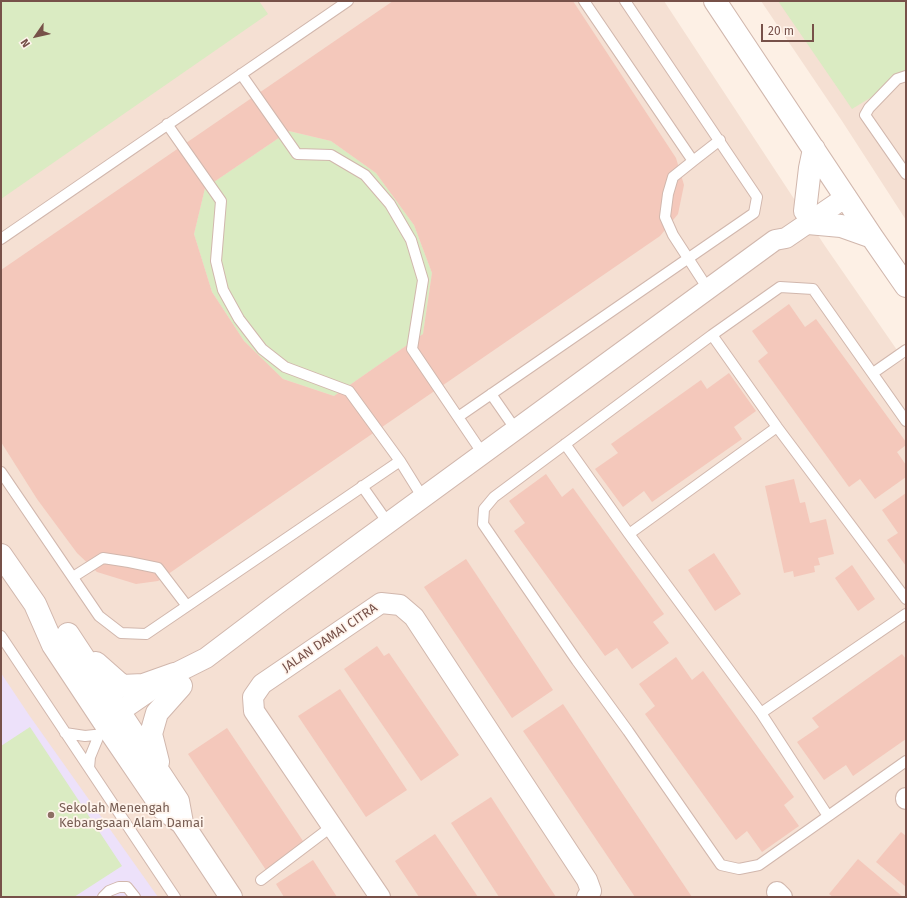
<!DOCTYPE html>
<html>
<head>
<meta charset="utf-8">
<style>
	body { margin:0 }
	#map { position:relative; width:907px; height:898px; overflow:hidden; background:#fdf0e5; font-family:"Fira Sans",sans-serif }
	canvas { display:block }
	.frame { position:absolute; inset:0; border:2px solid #775149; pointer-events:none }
	.north { position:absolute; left:16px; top:16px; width:40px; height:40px; -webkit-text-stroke:3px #fff4ec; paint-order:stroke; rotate:236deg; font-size:11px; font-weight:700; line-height:16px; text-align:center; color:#775149 }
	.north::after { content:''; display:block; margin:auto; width:14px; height:18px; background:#775149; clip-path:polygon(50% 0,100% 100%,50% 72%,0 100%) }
	.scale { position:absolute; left:761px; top:24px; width:53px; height:18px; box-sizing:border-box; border:2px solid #775149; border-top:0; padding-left:5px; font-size:12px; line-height:14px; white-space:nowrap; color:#775149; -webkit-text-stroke:3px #fff4ec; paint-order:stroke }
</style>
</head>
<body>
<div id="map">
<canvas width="907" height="898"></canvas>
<div class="frame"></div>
<div class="north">N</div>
<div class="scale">20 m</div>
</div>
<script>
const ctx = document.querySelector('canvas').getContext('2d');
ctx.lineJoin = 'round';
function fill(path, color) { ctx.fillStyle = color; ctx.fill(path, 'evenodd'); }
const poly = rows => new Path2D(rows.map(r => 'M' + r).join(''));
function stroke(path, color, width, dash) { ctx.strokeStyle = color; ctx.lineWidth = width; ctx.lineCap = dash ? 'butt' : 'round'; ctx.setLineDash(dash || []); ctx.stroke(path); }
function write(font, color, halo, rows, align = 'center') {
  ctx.font = font + ' "Fira Sans",sans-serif'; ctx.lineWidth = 3.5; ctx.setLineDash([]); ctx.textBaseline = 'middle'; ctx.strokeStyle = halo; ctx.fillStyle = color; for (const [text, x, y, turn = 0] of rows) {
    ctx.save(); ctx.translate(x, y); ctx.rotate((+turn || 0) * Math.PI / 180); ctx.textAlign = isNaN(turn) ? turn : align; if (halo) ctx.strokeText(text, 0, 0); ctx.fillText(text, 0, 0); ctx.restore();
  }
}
const residential = poly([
	[1,1,664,1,825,246,906,363,906,897,1,897],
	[761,1,906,1,906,220,842,121]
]);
const education = poly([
	[1,673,29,715,158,897,1,897]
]);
const green = poly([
	[1,1,259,1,268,14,1,199],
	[778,1,906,1,906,76,852,109],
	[289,131,331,141,376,173,414,225,432,273,423,334,334,396,283,379,244,341,212,292,194,234,205,188],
	[30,727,122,866,74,897,1,897,1,746]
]);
const building = poly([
	[393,1,573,1,676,158,684,185,678,214,660,236,158,581,136,584,97,572,77,553,37,499,1,442,1,270],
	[289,131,331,141,376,173,414,225,432,273,423,334,334,396,283,379,244,341,212,292,194,234,205,188],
	[789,304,805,327,816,319,906,442,906,445,897,452,906,465,906,477,875,499,860,479,849,487,758,361,768,353,752,331],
	[729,373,756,411,734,427,742,439,652,502,644,491,623,507,595,469,618,453,611,444,701,380,707,389],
	[546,474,562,497,573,488,664,614,653,622,669,643,632,669,617,648,605,656,514,531,525,523,509,501],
	[794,479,800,503,805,502,810,523,826,519,834,554,818,558,820,565,814,566,815,572,794,577,793,571,784,573,765,486],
	[906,493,906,566,887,540,898,533,882,510],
	[714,553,741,594,715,611,688,570],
	[466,559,553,690,512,718,424,587],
	[852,565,875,599,858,611,835,578],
	[377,646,384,656,389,653,459,755,421,781,344,669],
	[902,654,906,659,906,739,853,776,846,765,824,780,797,742,819,727,812,718],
	[676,657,692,680,703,671,794,797,784,805,799,826,762,852,747,831,736,840,645,714,655,706,639,684],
	[340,689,407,790,366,817,298,716],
	[563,704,616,784,692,897,635,897,534,747,523,731],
	[227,728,305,844,266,870,188,754],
	[491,797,544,879,556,897,499,897,451,823],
	[901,832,906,836,906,887,876,862],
	[435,834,446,850,478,897,419,897,395,861],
	[858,859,884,881,903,897,833,897,829,894],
	[313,860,337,897,284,897,276,884]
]);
const service = poly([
	[584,1,693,161,720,140],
	[241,74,297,154,331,155,365,175,390,204,411,240,423,280,412,349,483,454],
	[906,76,897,79,869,108,865,115,906,174],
	[167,124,221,201,216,261,223,290,239,319,262,349,285,367,349,391,400,461,423,498],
	[693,161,673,177,668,194,665,217,673,235,708,289],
	[1,239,348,1],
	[712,335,777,427,906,599],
	[873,373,906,350],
	[491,394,516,430],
	[458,417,754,213,757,197,625,1],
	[906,421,813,289,780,287,712,335,494,497,484,509,483,524,577,661,628,731,721,865,739,869,759,865,906,761],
	[565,444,629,534,761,713,828,816],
	[1,472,99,616,121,633,146,634,400,461],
	[362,486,388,523],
	[629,534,777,427],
	[73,577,103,558,129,562,158,568,187,606],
	[1,636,175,897],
	[761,713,906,614],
	[65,733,85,736,104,734],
	[89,768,90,757,104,723],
	[261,880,331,827],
	[103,897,109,891,119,887,127,887,135,897]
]);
const minor = poly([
	[106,721,174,674,206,658,276,605,775,240,786,238,846,197],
	[906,798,906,799],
	[777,892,782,897],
	[380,897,254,711,253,697,262,684,381,603,400,605,414,617,587,880,591,891,587,897]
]);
const tertiary = poly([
	[715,1,872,237,906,286],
	[805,211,810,168,814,149],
	[808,223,841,226,872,237],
	[1,555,35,604,53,645,112,734,163,809,182,823,231,897],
	[68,634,178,801,182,823],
	[96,663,122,686,143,685,174,674],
	[158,762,151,734,157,713,181,686]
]);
const markers = [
	[51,815,4,"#8d6e63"]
];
const streetNames = [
	["JALAN DAMAI CITRA",330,638,-34]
];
const educationNames = [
	["Sekolah Menengah",59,808],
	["Kebangsaan Alam Damai",59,823]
];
fill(residential, '#f5e0d3');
fill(education, '#ede1fa');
fill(green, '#daebc2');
fill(building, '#f4c8bb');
stroke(service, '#d1b7ad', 12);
stroke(minor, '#d1b7ad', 22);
stroke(tertiary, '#d1b7ad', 24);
stroke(service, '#fff', 10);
stroke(minor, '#fff', 20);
stroke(tertiary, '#fff', 22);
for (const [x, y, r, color] of markers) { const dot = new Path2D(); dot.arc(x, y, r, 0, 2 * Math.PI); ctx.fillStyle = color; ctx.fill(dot); stroke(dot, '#fff4ec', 1.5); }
write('13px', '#775149', '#fff4ec', streetNames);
write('13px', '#785e54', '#fff4ec', educationNames, 'left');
</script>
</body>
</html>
